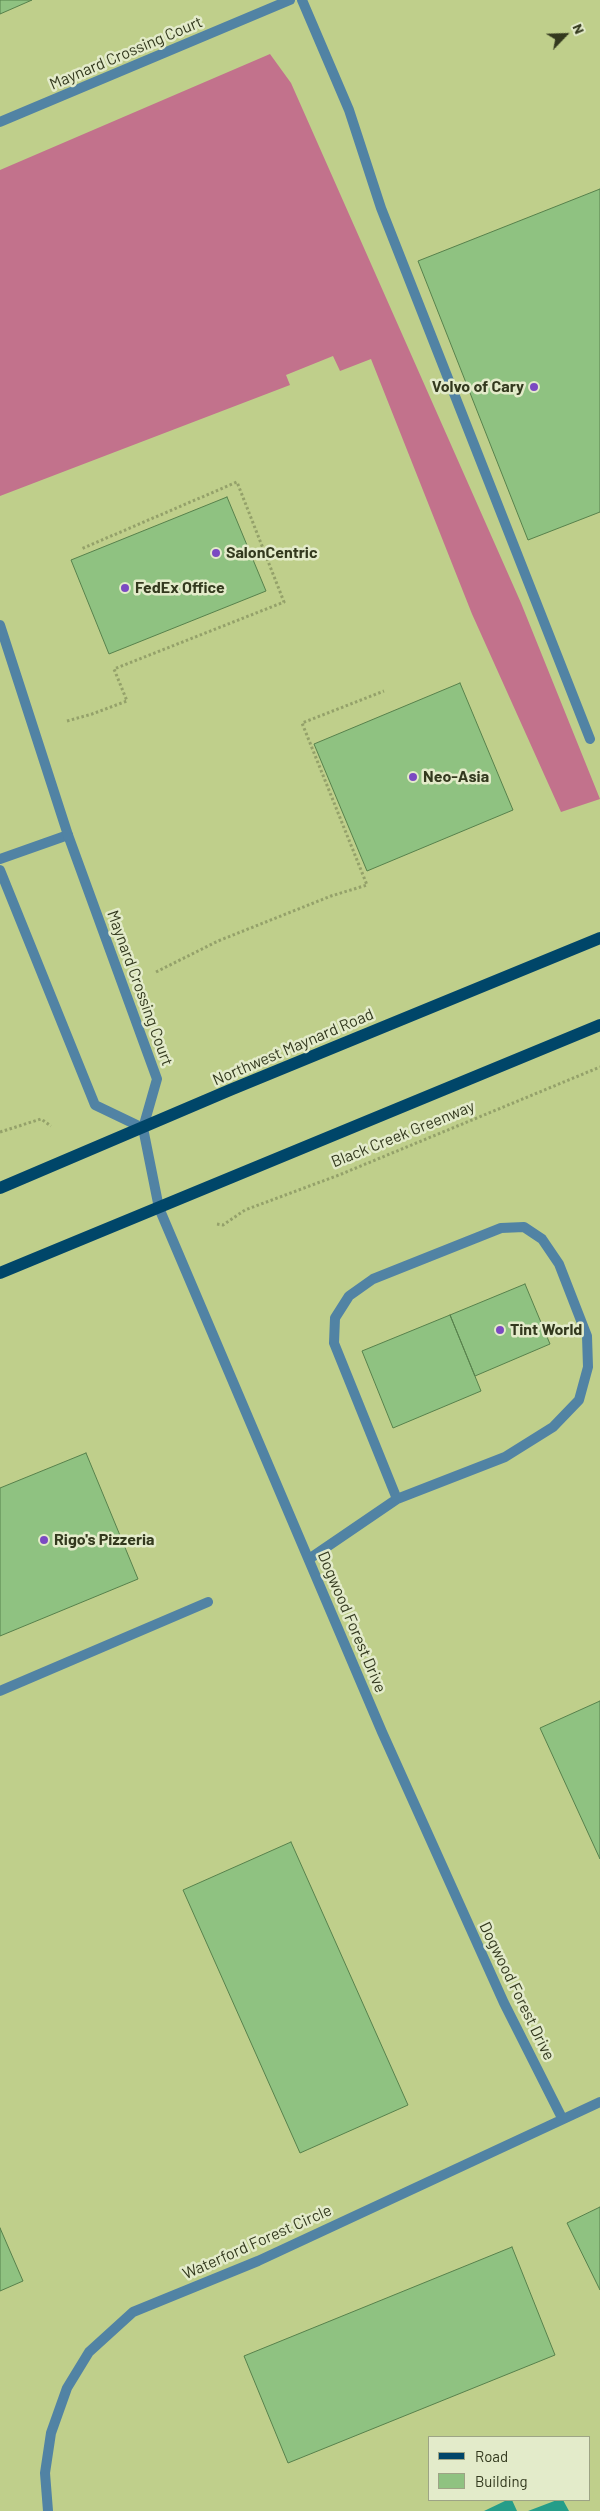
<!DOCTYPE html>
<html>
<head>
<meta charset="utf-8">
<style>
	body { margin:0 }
	#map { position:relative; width:600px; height:2511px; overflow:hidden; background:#bfcf8b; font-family:Barlow,sans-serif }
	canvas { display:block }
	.legend { position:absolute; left:428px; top:2436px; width:162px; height:65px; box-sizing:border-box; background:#e3ebca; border:1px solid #9da485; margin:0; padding:6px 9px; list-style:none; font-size:15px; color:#33391e }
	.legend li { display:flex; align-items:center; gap:10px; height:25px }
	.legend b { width:25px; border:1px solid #9da485 }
	.north { position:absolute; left:540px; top:10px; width:50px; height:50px; -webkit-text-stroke:4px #e3ebca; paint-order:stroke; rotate:66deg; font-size:14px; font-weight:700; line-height:20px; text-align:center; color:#33391e }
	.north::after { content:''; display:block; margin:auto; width:18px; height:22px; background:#33391e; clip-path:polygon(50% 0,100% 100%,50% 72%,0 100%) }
</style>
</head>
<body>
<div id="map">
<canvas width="600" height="2511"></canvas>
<ul class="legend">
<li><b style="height:6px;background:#004669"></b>Road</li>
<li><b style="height:14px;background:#8fc281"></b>Building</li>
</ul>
<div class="north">N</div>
</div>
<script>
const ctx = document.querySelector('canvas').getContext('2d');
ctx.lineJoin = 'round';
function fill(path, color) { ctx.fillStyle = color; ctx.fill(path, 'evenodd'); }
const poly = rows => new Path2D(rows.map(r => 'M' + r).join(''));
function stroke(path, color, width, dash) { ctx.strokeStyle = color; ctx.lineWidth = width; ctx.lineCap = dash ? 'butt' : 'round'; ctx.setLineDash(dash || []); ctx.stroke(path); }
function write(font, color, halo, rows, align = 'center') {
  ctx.font = font + ' Barlow,sans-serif'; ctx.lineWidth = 5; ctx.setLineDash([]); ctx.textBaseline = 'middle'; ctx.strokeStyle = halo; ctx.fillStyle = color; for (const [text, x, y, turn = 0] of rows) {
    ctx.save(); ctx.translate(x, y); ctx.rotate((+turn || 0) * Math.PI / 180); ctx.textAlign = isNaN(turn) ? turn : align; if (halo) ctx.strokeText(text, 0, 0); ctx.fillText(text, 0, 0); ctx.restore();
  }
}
const forest = poly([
	[270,54,291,83,521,603,600,799,561,812,472,614,371,359,340,371,333,356,286,375,290,385,0,496,0,170]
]);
const water = poly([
	[507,2500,512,2500,517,2511,484,2511],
	[557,2500,563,2500,569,2511,528,2511]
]);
const building = poly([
	[0,0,32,0,0,14,0,0],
	[600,189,600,512,528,540,418,261,600,189],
	[227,497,266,591,109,654,71,560,227,497],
	[460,683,513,810,367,871,314,744,460,683],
	[525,1284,550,1344,475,1376,450,1315,525,1284],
	[450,1315,481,1391,393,1428,362,1351,450,1315],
	[86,1453,138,1579,0,1636,0,1488,86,1453],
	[600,1701,600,1859,540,1728,600,1701],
	[291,1842,408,2105,300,2153,183,1890,291,1842],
	[600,2207,600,2290,567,2223,600,2207],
	[0,2228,23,2281,0,2291,0,2228],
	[512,2247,555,2355,288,2463,244,2356,512,2247]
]);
const path = poly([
	[67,721,92,714,127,701,114,669,284,602,237,482,81,549],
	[156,972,218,941,331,896,367,885,302,723,384,691],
	[0,1132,41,1119,51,1126],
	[217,1224,223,1225,245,1210,339,1175,600,1067]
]);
const service = poly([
	[302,0,349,110,381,208,590,739],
	[0,859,68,835],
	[309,1559,397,1499,505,1457,553,1427,579,1400,588,1367,587,1336,559,1264,542,1239,524,1227,501,1228,373,1279,349,1296,335,1318,334,1343,397,1499],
	[0,1691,208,1602]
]);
const minor = poly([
	[0,122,290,0],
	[0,625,68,835,157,1079,143,1128,159,1208,382,1732,504,2003,562,2118],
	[0,870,95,1105,143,1128],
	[48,2511,45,2473,51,2433,67,2388,89,2352,133,2312,258,2261,600,2102]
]);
const primary = poly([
	[0,1188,230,1090,600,938],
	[0,1273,600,1025]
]);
const markers = [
	[534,387,5,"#7b4ac2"],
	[216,553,5,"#7b4ac2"],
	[125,588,5,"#7b4ac2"],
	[413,777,5,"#7b4ac2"],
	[500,1330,5,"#7b4ac2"],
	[44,1540,5,"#7b4ac2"]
];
const streetNames = [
	["Maynard Crossing Court",126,53,-23],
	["Maynard Crossing Court",140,988,70],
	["Northwest Maynard Road",293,1047,-23],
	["Black Creek Greenway",403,1134,-22],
	["Dogwood Forest Drive",352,1622,67],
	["Dogwood Forest Drive",517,1991,64],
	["Waterford Forest Circle",257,2242,-24]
];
const poiNames = [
	["Volvo of Cary",524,387,"right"],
	["SalonCentric",226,553],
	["FedEx Office",135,588],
	["Neo-Asia",423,777],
	["Tint World",510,1330],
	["Rigo's Pizzeria",54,1540]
];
fill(forest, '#c2728c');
fill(water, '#259d89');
fill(building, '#8fc281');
stroke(building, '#57814c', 1);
stroke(path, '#94a16a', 3, [2.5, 2.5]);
stroke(service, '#5183a4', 10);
stroke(minor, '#5183a4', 10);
stroke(primary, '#004669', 12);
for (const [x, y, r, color] of markers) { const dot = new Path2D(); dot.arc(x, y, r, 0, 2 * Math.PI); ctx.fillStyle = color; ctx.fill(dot); stroke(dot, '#e3ebca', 2); }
write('16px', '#33391e', '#e3ebca', streetNames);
write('bold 16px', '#33391e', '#e3ebca', poiNames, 'left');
</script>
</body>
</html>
